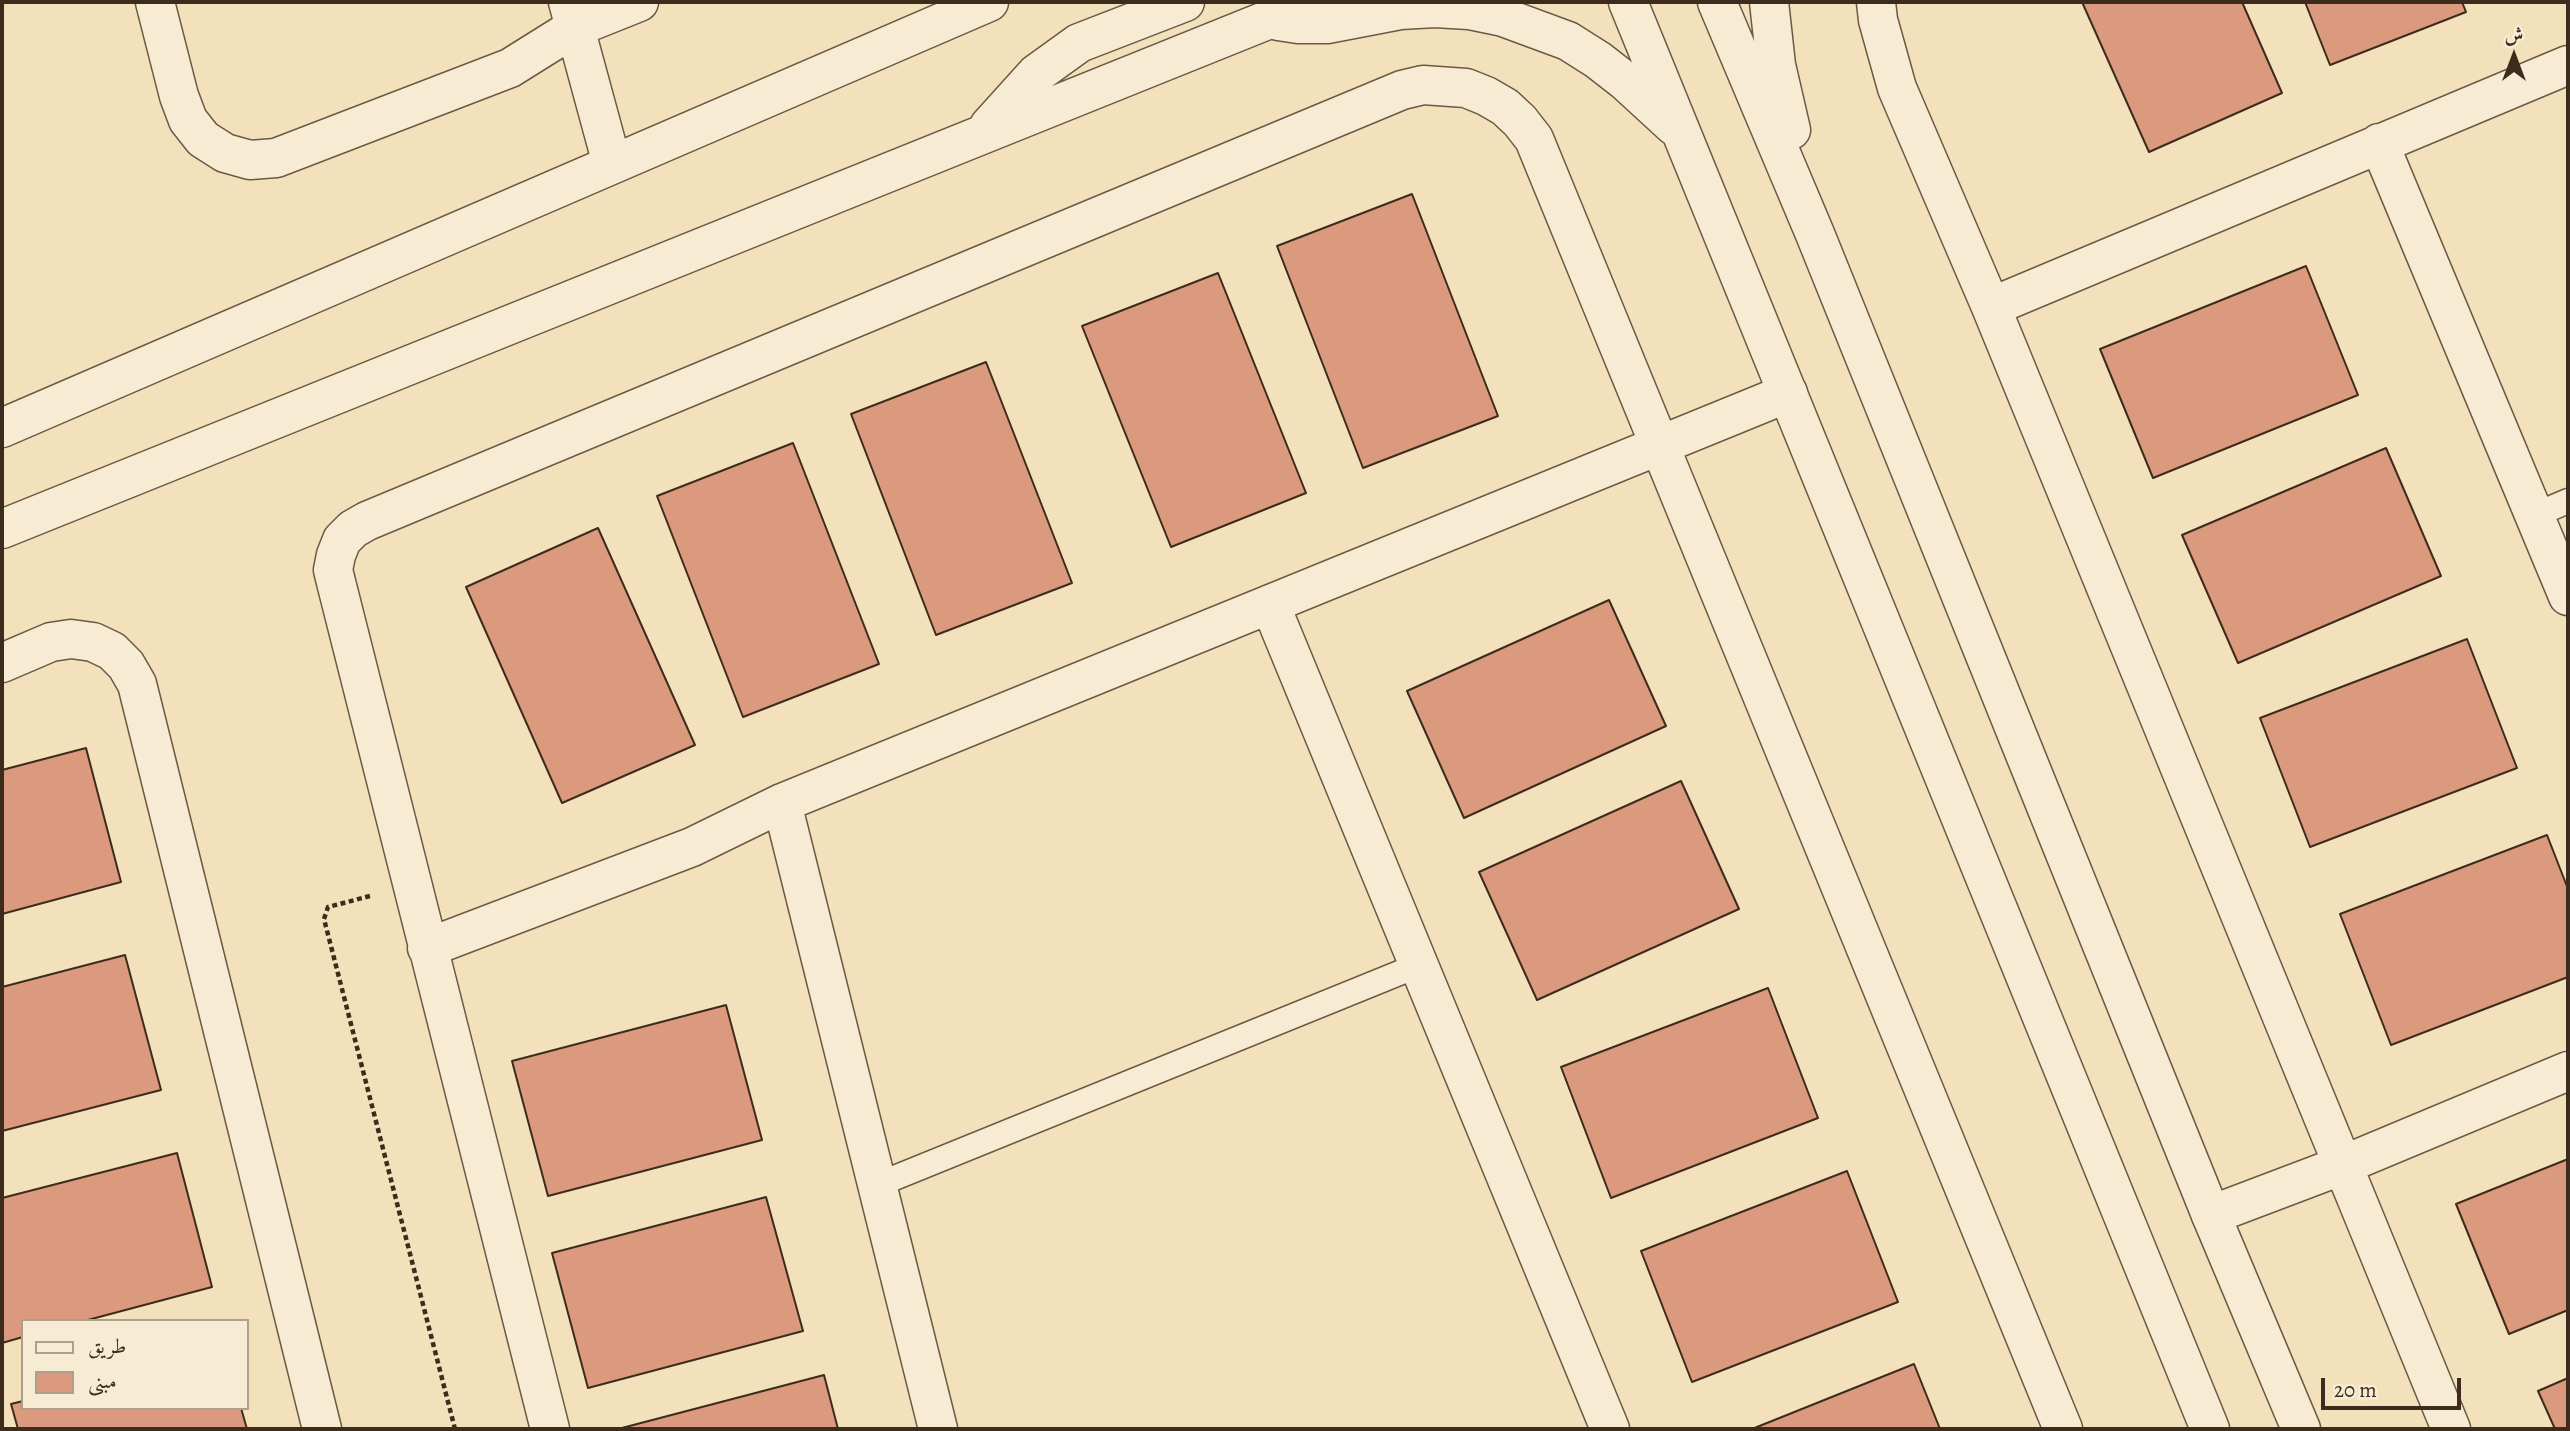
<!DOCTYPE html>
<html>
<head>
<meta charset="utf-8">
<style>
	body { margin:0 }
	#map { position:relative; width:2570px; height:1431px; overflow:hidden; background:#f2e1bb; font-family:Alegreya,Amiri,serif }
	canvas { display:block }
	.frame { position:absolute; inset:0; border:4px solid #3d2c1e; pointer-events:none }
	.legend { position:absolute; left:21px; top:1319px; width:228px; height:91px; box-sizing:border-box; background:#f7ecd3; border:2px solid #ad9f8b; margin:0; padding:9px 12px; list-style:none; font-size:21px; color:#3d2c1e }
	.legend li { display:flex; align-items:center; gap:14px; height:35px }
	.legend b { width:35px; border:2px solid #ad9f8b }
	.north { position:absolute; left:2479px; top:21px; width:70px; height:70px; -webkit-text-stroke:5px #f7ecd3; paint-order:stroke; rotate:0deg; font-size:19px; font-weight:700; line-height:28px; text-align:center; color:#3d2c1e }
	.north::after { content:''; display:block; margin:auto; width:24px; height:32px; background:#3d2c1e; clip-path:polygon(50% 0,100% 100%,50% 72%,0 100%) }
	.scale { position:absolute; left:2321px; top:1378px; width:140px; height:32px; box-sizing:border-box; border:4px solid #3d2c1e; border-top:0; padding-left:9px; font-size:21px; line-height:24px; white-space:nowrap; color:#3d2c1e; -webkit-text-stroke:5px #f7ecd3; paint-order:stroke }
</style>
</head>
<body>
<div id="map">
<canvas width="2570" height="1431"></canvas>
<div class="frame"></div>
<ul class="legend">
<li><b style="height:9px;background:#f7ecd3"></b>طريق</li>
<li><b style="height:19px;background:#db997d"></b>مبنى</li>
</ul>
<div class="north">ش</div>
<div class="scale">20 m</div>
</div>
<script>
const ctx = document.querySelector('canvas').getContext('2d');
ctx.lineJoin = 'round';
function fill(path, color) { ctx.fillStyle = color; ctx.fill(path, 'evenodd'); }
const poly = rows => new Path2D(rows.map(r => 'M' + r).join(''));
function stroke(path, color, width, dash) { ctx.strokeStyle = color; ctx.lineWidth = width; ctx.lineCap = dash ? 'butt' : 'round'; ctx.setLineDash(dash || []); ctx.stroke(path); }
const building = poly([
	[2082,2,2242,2,2282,93,2149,152,2082,2],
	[2305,2,2462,2,2466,12,2330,65,2305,2],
	[1412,194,1498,416,1363,468,1277,246,1412,194],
	[2306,266,2358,395,2153,478,2100,349,2306,266],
	[1218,273,1306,493,1171,547,1082,326,1218,273],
	[986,362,1072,583,936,635,851,414,986,362],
	[793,443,879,664,743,717,657,496,793,443],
	[2386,448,2441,576,2238,663,2182,535,2386,448],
	[598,528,695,745,562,803,466,587,598,528],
	[1609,600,1666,726,1464,818,1407,691,1609,600],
	[2467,639,2517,768,2310,847,2260,718,2467,639],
	[86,748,121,882,2,914,2,770,86,748],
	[1681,781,1739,909,1537,1000,1479,872,1681,781],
	[2547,835,2568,889,2568,977,2391,1045,2340,914,2547,835],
	[125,955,161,1090,2,1131,2,987,125,955],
	[1768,988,1818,1118,1611,1198,1561,1067,1768,988],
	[726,1005,762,1140,548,1196,512,1061,726,1005],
	[177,1153,212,1287,84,1321,23,1321,23,1337,2,1343,2,1198,177,1153],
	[2568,1159,2568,1310,2509,1334,2456,1204,2568,1159],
	[1847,1171,1898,1302,1692,1382,1641,1251,1847,1171],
	[766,1197,803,1331,588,1388,552,1253,766,1197],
	[1914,1364,1940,1429,1752,1429,1914,1364],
	[824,1375,838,1429,618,1429,824,1375],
	[2568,1378,2568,1429,2555,1429,2538,1391,2568,1378],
	[23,1401,23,1408,241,1408,247,1429,18,1429,11,1404,23,1401]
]);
const path = poly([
	[370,896,328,907,324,919,455,1429]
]);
const service = poly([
	[2535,515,2568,501],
	[877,1185,1419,965]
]);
const minor = poly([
	[155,2,179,96,188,120,203,139,225,153,250,160,276,158,510,68,574,28,639,2],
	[568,2,612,164],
	[1876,2,1878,20,1897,88,1991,307,2451,1429],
	[2379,143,2568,596],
	[1991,307,2568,65],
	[1270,604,1610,1429],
	[2,663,51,642,71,639,93,642,112,651,126,665,137,684,322,1429],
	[782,803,938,1429],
	[427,948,692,847,782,803,1788,393],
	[2211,1215,2343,1165,2568,1071],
	[550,1429,337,586,333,570,336,555,342,540,353,529,367,521,1402,90,1423,85,1466,88,1486,96,1505,107,1520,121,1534,139,2063,1429]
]);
const tertiary = poly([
	[1628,2,2210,1429],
	[1717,2,1815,234,2211,1215,2301,1429],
	[1769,2,1776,65,1791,130],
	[1278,21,1298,24,1327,24,1400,10,1435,8,1469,10,1503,17,1568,41,1598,60,1625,81,1674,126],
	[989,126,1036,74,1079,43,1185,2],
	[2,428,989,2],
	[2,529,1312,2]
]);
fill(building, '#db997d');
stroke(building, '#3d2c1e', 2);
stroke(service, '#6a5945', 27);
stroke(minor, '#6a5945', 41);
stroke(tertiary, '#6a5945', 41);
stroke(path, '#3d2c1e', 4.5, [5, 3.5]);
stroke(service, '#f7ecd3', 24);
stroke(minor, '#f7ecd3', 38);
stroke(tertiary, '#f7ecd3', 38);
</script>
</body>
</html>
